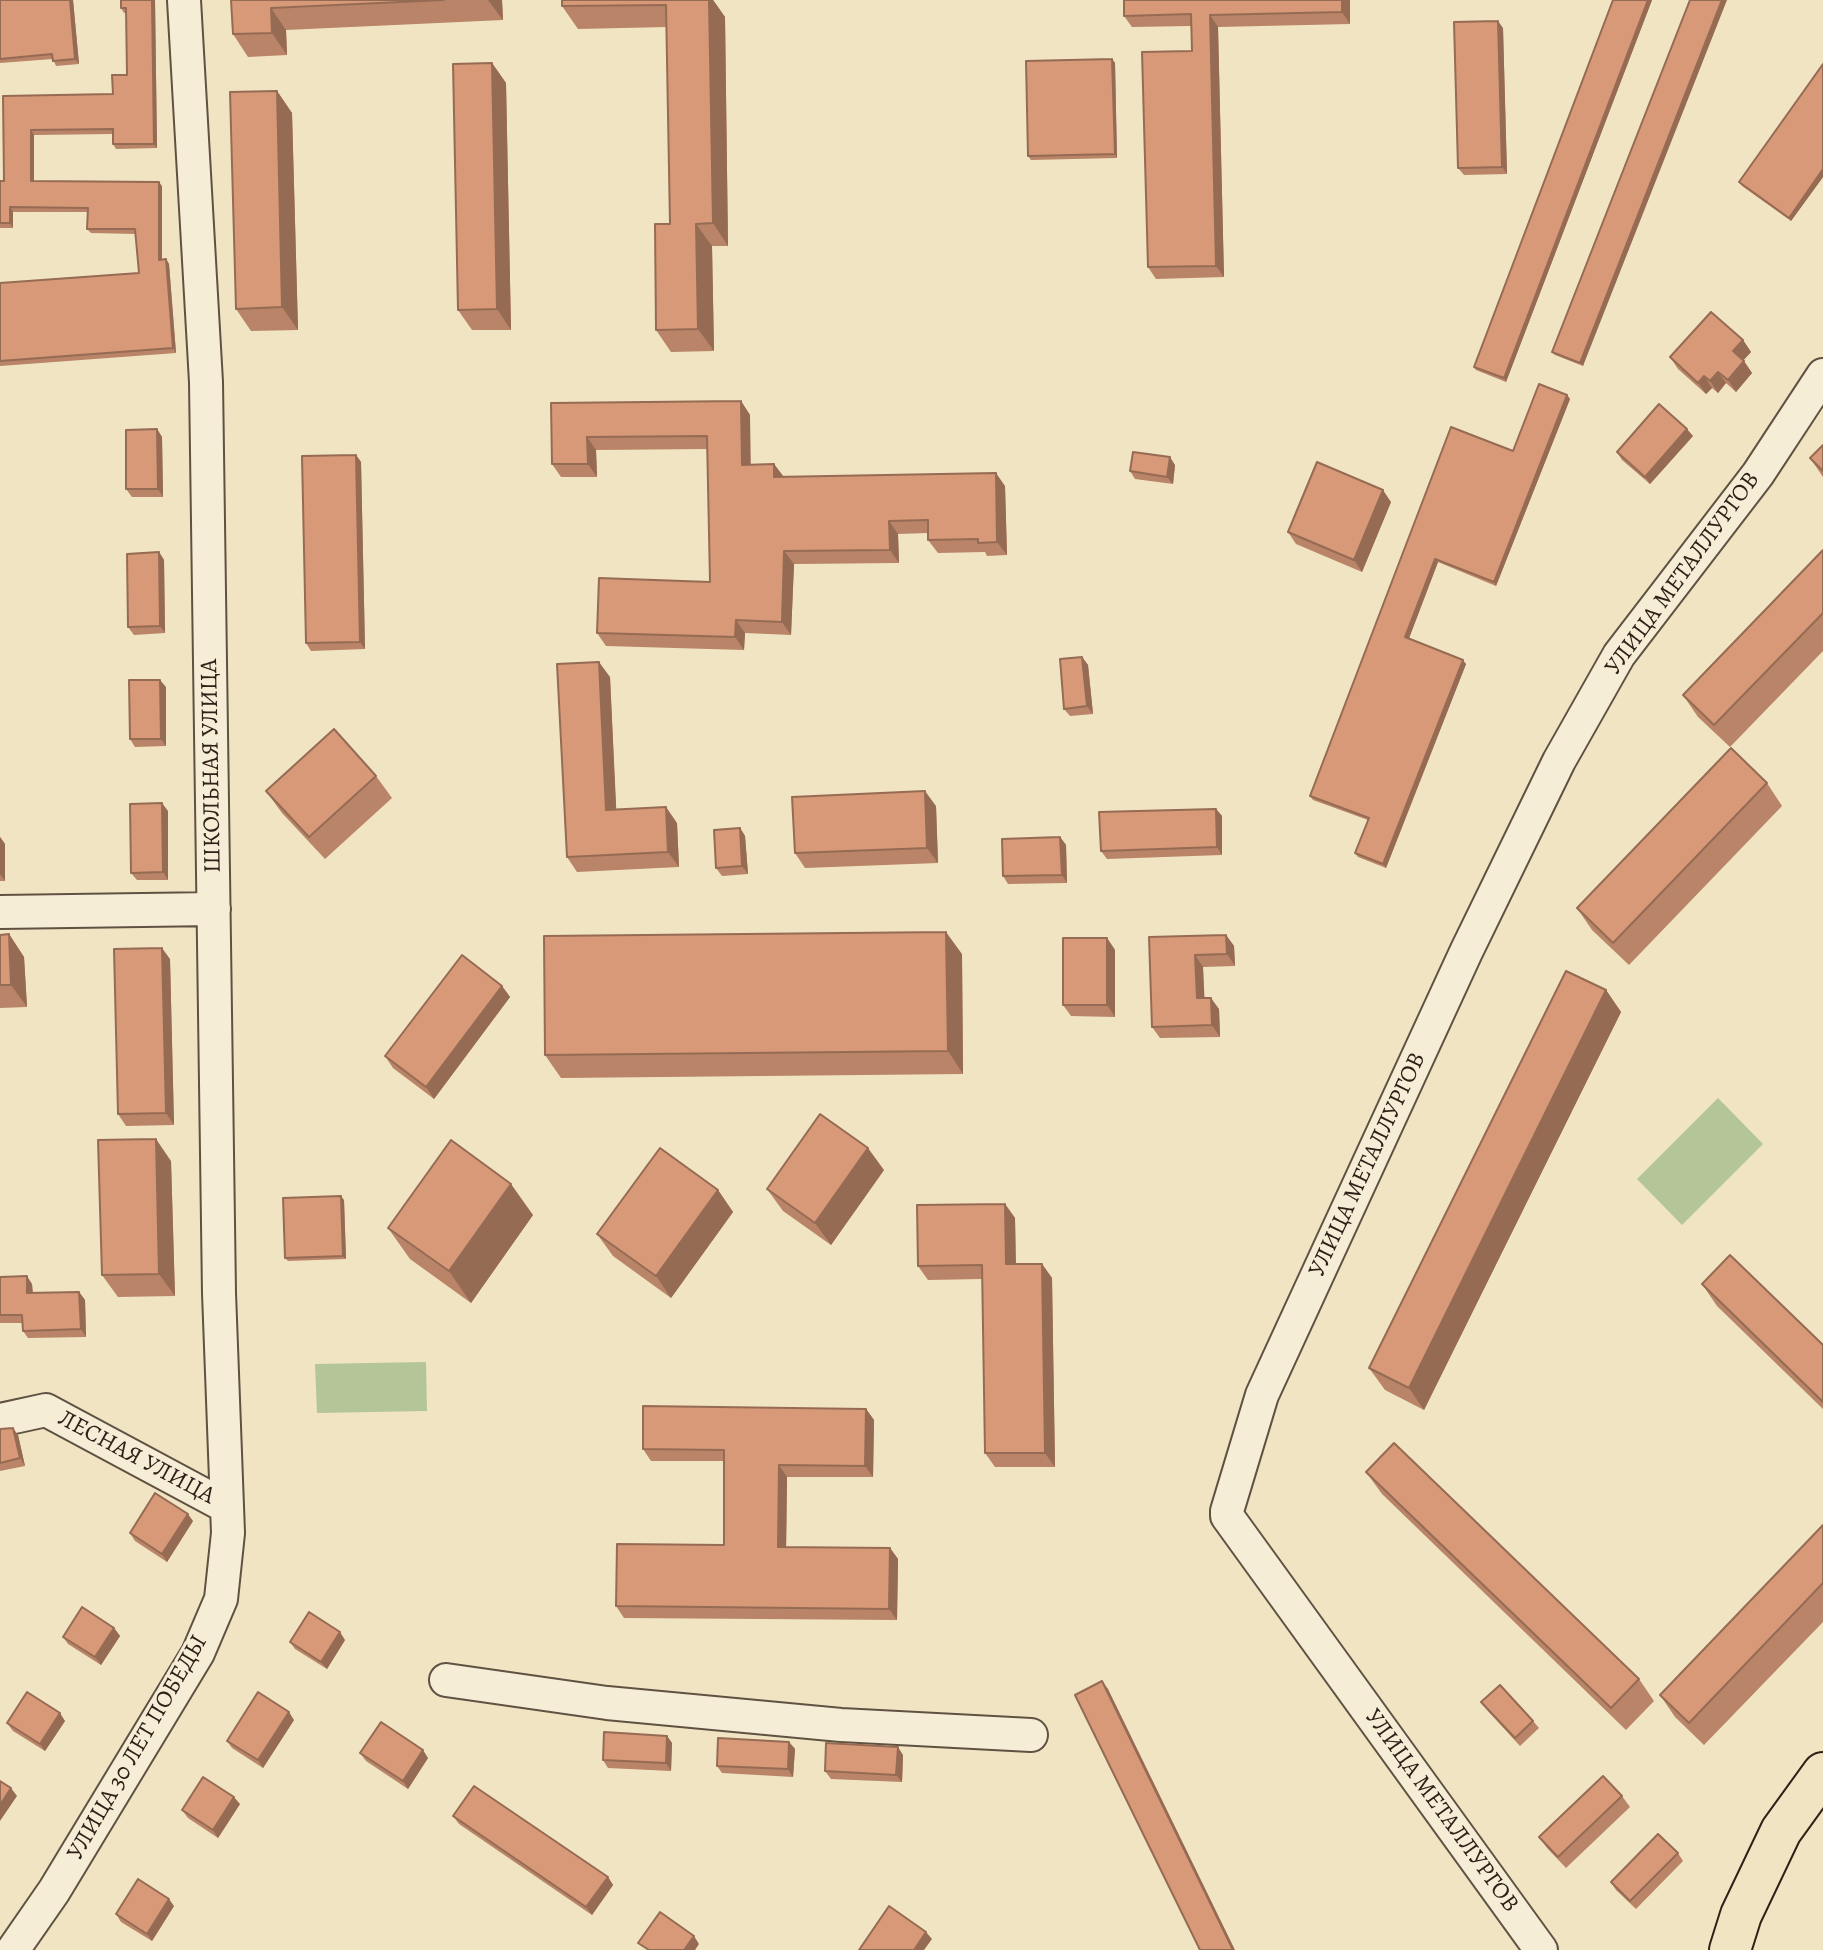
<!DOCTYPE html>
<html>
<head>
<meta charset="utf-8">
<style>
	body { margin:0 }
	canvas { display:block; background:#f1e4c2 }
</style>
</head>
<body>
<canvas width="1823" height="1950"></canvas>
<script>
const ctx = document.querySelector('canvas').getContext('2d');
ctx.lineJoin = 'round';
function fill(path, color) { ctx.fillStyle = color; ctx.fill(path, 'evenodd'); }
const poly = rows => new Path2D(rows.map(r => 'M' + r).join(''));
function stroke(path, color, width, dash) { ctx.strokeStyle = color; ctx.lineWidth = width; ctx.lineCap = dash ? 'butt' : 'round'; ctx.setLineDash(dash || []); ctx.stroke(path); }
function write(font, color, halo, rows, align = 'center') {
  ctx.font = font + ' Alegreya,serif'; ctx.lineWidth = 6; ctx.setLineDash([]); ctx.textBaseline = 'middle'; ctx.strokeStyle = halo; ctx.fillStyle = color; for (const [text, x, y, turn = 0] of rows) {
    ctx.save(); ctx.translate(x, y); ctx.rotate((+turn || 0) * Math.PI / 180); ctx.textAlign = isNaN(turn) ? turn : align; if (halo) ctx.strokeText(text, 0, 0); ctx.fillText(text, 0, 0); ctx.restore();
  }
}
const green = poly([
	[1718,1098,1763,1144,1682,1225,1637,1179],
	[426,1362,427,1411,317,1413,315,1364]
]);
const minor = poly([
	[0,912,214,909],
	[0,1420,46,1410,225,1506],
	[446,1680,607,1703,841,1725,1031,1735],
	[13,1950,54,1891,198,1653,221,1599,228,1533,219,1293,206,382,184,0],
	[1541,1950,1227,1516,1227,1511,1262,1395,1466,952,1559,761,1619,655,1758,474,1823,375]
]);
const major = poly([
	[1730,1950,1741,1915,1781,1831,1823,1773]
]);
const wall = poly([
	[0,0,73,0,79,64,56,66,53,59,0,63],
	[155,0,157,148,116,149,113,144,113,134,34,135,34,181,162,186,162,259,166,259,169,264,176,353,0,366,0,283,139,273,136,234,91,233,87,229,88,212,13,212,13,228,0,228,0,181,4,181,3,96,113,94,127,75,126,13,124,13,121,8],
	[231,0,502,0,503,20,286,30,287,55,248,57,233,34],
	[562,0,713,0,725,17,728,246,712,246,714,351,671,352,656,330,670,224,667,27,578,29,562,6],
	[1124,0,1350,0,1350,24,1218,27,1224,277,1156,279,1148,267,1192,51,1191,26,1132,27,1124,16],
	[1613,0,1652,0,1506,382,1476,370,1474,367],
	[1690,0,1583,366,1555,355,1552,352],
	[1503,28,1507,174,1464,175,1458,168],
	[1112,59,1115,63,1117,158,1031,160,1028,156],
	[492,63,506,83,511,330,472,330,458,310],
	[1823,64,1823,177,1791,221,1742,186,1739,182],
	[277,91,292,113,298,330,251,331,236,309],
	[1743,340,1751,352,1743,360,1752,373,1736,392,1726,383,1718,393,1712,388,1706,394,1678,369,1670,357],
	[1567,395,1570,399,1496,586,1438,562,1409,638,1466,664,1386,868,1358,857,1355,853,1368,820,1313,800,1310,796,1451,427,1513,451],
	[741,401,750,415,750,465,774,464,783,477,1005,486,1007,555,987,556,985,552,938,553,928,540,928,533,898,534,899,563,794,564,791,635,745,633,744,650,606,646,597,633,710,582,707,449,596,450,597,477,561,477,552,464,551,403],
	[157,429,162,437,163,497,132,497,126,489],
	[1693,436,1650,484,1622,460,1617,452],
	[1823,445,1823,477,1810,458],
	[356,455,361,462,365,649,311,651,306,643],
	[1175,465,1173,484,1135,479,1130,471],
	[1391,502,1362,572,1296,544,1288,532],
	[1823,550,1823,651,1730,747,1698,717,1683,695],
	[159,552,164,560,165,633,134,635,128,627],
	[1082,657,1088,665,1093,714,1070,716,1064,709],
	[610,677,616,810,677,823,679,867,577,872,567,857],
	[166,687,166,746,135,747,130,739],
	[376,776,392,798,325,859,282,813,266,791],
	[1767,783,1782,806,1629,965,1592,930,1577,908],
	[936,806,938,863,805,868,795,853],
	[1216,809,1222,816,1222,855,1107,859,1101,851],
	[168,811,168,880,137,880,131,873],
	[740,828,745,836,748,874,722,876,716,868],
	[0,837,5,844,5,881,0,881],
	[1060,837,1066,845,1067,883,1008,884,1003,876],
	[9,934,24,957,27,1007,0,1008,0,935],
	[1226,935,1234,946,1235,966,1203,967,1204,998,1219,1009,1220,1037,1160,1038,1152,1027,1149,937],
	[1107,938,1115,950,1115,1017,1071,1016,1063,1005],
	[962,954,963,1074,561,1078,545,1055],
	[170,959,174,1125,126,1126,118,1114],
	[502,986,510,997,434,1099,393,1068,385,1056],
	[1606,990,1621,1012,1424,1410,1385,1390,1369,1368],
	[171,1161,175,1296,118,1297,102,1275],
	[884,1170,831,1245,783,1211,767,1189],
	[718,1190,733,1212,671,1298,613,1256,597,1234],
	[344,1200,346,1259,288,1261,285,1258],
	[1005,1204,1015,1218,1016,1264,1042,1264,1052,1278,1055,1467,995,1467,985,1453,982,1279,928,1280,918,1266],
	[533,1215,471,1303,410,1259,388,1228],
	[0,1277,32,1284,33,1293,79,1292,85,1300,86,1337,28,1338,23,1331,22,1323,0,1323],
	[1702,1284,1823,1345,1823,1409,1717,1306],
	[866,1409,874,1420,873,1477,787,1477,786,1547,890,1548,898,1559,897,1620,624,1618,616,1606,724,1545,724,1461,651,1461,643,1449],
	[0,1429,18,1435,25,1466,0,1471],
	[1366,1472,1639,1679,1654,1701,1626,1730,1382,1494],
	[193,1521,167,1562,135,1541,130,1533],
	[1823,1525,1823,1622,1704,1745,1675,1717,1660,1695],
	[114,1628,120,1636,101,1665,68,1644,63,1637],
	[345,1640,327,1669,295,1649,290,1642],
	[1481,1702,1533,1721,1539,1728,1520,1746,1487,1710],
	[294,1720,263,1768,232,1748,227,1741],
	[65,1721,45,1751,13,1731,7,1723],
	[667,1736,672,1743,671,1771,608,1768,603,1760],
	[789,1742,795,1749,793,1777,722,1773,717,1766],
	[360,1753,428,1758,408,1789,366,1761],
	[903,1755,902,1782,831,1779,825,1771],
	[1622,1796,1630,1807,1566,1868,1547,1848,1539,1837],
	[240,1804,218,1838,188,1818,182,1810],
	[453,1816,608,1877,613,1885,592,1915,459,1824],
	[1678,1853,1683,1861,1636,1909,1616,1890,1611,1882],
	[174,1906,152,1941,121,1922,116,1914]
]);
const shadedWall = poly([
	[70,0,73,0,79,64,75,59],
	[152,0,155,0,157,148,154,144],
	[488,0,502,0,503,20],
	[709,0,713,0,725,17,728,246,713,223],
	[1342,0,1350,0,1350,24,1342,12],
	[1648,0,1652,0,1506,382,1504,378],
	[1722,0,1727,0,1583,366,1580,363],
	[271,8,286,30,287,55,272,33],
	[1210,15,1218,27,1224,277,1216,266],
	[1498,21,1503,28,1507,174,1502,167],
	[1112,59,1115,63,1117,158,1115,154],
	[492,63,506,83,511,330,497,309],
	[277,91,292,113,298,330,282,307],
	[31,130,34,135,34,185,31,181],
	[1823,169,1823,177,1791,221,1789,218],
	[159,182,162,186,162,264,159,260],
	[10,207,13,212,13,228,10,223],
	[696,224,712,246,714,351,698,329],
	[166,259,169,264,176,353,173,348],
	[1743,340,1751,352,1741,363,1733,351],
	[1744,361,1752,373,1736,392,1728,380],
	[1718,372,1726,383,1718,393,1710,381],
	[1704,376,1712,388,1706,394,1698,383],
	[1567,395,1570,399,1496,586,1494,582],
	[741,401,750,415,751,478,742,465],
	[157,429,162,437,163,497,158,489],
	[1687,429,1693,436,1650,484,1645,477],
	[587,437,596,450,597,477,588,464],
	[356,455,361,462,365,649,360,642],
	[1170,457,1175,465,1173,484,1167,477],
	[774,464,784,477,774,477],
	[996,473,1005,486,1007,555,997,542],
	[1383,490,1391,502,1362,572,1354,560],
	[889,521,898,534,899,563,890,550],
	[784,551,794,564,791,635,782,622],
	[159,552,164,560,165,633,160,626],
	[1435,559,1438,562,1408,641,1405,637],
	[736,620,745,633,744,650,735,637],
	[1082,657,1088,665,1093,714,1087,706],
	[1463,660,1466,664,1386,868,1383,864],
	[599,662,610,677,617,825,606,810],
	[160,680,166,687,166,746,161,739],
	[925,791,936,806,938,863,927,848],
	[162,803,168,811,168,880,163,872],
	[666,807,677,823,679,867,668,852],
	[1216,809,1222,816,1222,855,1217,847],
	[740,828,745,836,748,874,742,866],
	[0,837,5,844,5,881,0,874],
	[1060,837,1066,845,1067,883,1062,875],
	[946,932,962,954,963,1074,948,1051],
	[9,934,24,957,27,1007,11,985],
	[1226,935,1234,946,1235,966,1227,954],
	[1107,938,1115,950,1115,1017,1107,1005],
	[162,948,170,959,174,1125,166,1113],
	[1195,955,1203,967,1205,1009,1197,998],
	[502,986,510,997,434,1099,426,1087],
	[1606,990,1621,1012,1424,1410,1409,1388],
	[1211,998,1219,1009,1220,1037,1212,1025],
	[156,1139,171,1161,175,1296,159,1274],
	[868,1148,884,1170,831,1245,815,1223],
	[511,1184,533,1215,471,1303,449,1271],
	[718,1190,733,1212,671,1298,656,1276],
	[341,1196,344,1200,346,1259,343,1256],
	[1005,1204,1015,1218,1016,1278,1006,1264],
	[1042,1264,1052,1278,1055,1467,1045,1453],
	[27,1276,32,1284,33,1301,27,1293],
	[79,1292,85,1300,86,1337,81,1329],
	[866,1409,874,1420,873,1477,865,1466],
	[13,1428,18,1435,25,1466,20,1458],
	[779,1465,787,1477,786,1558,778,1547],
	[188,1514,193,1521,167,1562,162,1554],
	[890,1548,898,1559,897,1620,889,1609],
	[114,1628,120,1636,101,1665,95,1657],
	[340,1632,345,1640,327,1669,321,1662],
	[1102,1681,1108,1689,1235,1950,1233,1950],
	[289,1712,294,1720,263,1768,258,1760],
	[60,1713,65,1721,45,1751,40,1744],
	[667,1736,672,1743,671,1771,666,1763],
	[789,1742,795,1749,793,1777,788,1769],
	[898,1747,903,1755,902,1782,896,1775],
	[423,1750,428,1758,408,1789,403,1781],
	[11,1788,17,1796,0,1821,0,1805],
	[234,1797,240,1804,218,1838,213,1830],
	[608,1877,613,1885,592,1915,586,1907],
	[169,1899,174,1906,152,1941,147,1934],
	[926,1932,932,1939,924,1950,914,1950],
	[694,1936,699,1944,695,1950,684,1950]
]);
const building = poly([
	[0,0,70,0,75,59,53,61,52,54,0,59,0,0],
	[121,0,152,0,154,144,113,144,113,129,31,130,31,181,159,182,159,260,166,259,173,348,0,361,0,283,139,273,135,229,87,229,88,208,10,207,10,223,0,223,0,181,4,181,3,96,113,94,112,75,127,75,126,8,121,8,121,0],
	[231,0,444,0,271,8,272,33,233,34,231,0],
	[562,0,709,0,713,223,696,224,698,329,656,330,655,224,670,224,666,5,562,6,562,0],
	[1124,0,1342,0,1342,12,1210,15,1216,266,1148,267,1142,52,1192,51,1191,14,1124,16,1124,0],
	[1613,0,1648,0,1504,378,1474,367,1613,0],
	[1690,0,1722,0,1580,363,1552,352,1690,0],
	[1498,21,1502,167,1458,168,1454,22,1498,21],
	[1112,59,1115,154,1028,156,1026,61,1112,59],
	[492,63,497,309,458,310,453,64,492,63],
	[1823,64,1823,169,1789,218,1739,182,1823,64],
	[277,91,282,307,236,309,230,92,277,91],
	[1711,312,1743,340,1733,351,1744,361,1728,380,1718,372,1710,381,1704,376,1698,383,1670,357,1711,312],
	[1539,384,1567,395,1494,582,1435,559,1405,637,1463,660,1383,864,1355,853,1369,818,1310,796,1451,427,1513,451,1539,384],
	[741,401,742,465,774,464,774,477,996,473,997,542,978,543,978,539,928,540,928,520,889,521,890,550,784,551,782,622,736,620,735,637,597,633,599,578,710,582,707,436,587,437,588,464,552,464,551,403,741,401],
	[1659,404,1687,429,1645,477,1617,452,1659,404],
	[157,429,158,489,126,489,126,430,157,429],
	[1823,445,1823,471,1810,458,1823,445],
	[1133,452,1170,457,1167,477,1130,471,1133,452],
	[356,455,360,642,306,643,302,456,356,455],
	[1317,462,1383,490,1354,560,1288,532,1317,462],
	[1823,550,1823,613,1714,725,1683,695,1823,550],
	[159,552,160,626,128,627,127,554,159,552],
	[1082,657,1087,706,1064,709,1060,659,1082,657],
	[599,662,606,810,666,807,668,852,567,857,557,664,599,662],
	[129,680,160,680,161,739,130,739,129,680],
	[334,729,376,776,309,837,266,791,334,729],
	[1731,748,1767,783,1613,943,1577,908,1731,748],
	[925,791,927,848,795,853,792,797,925,791],
	[162,803,163,872,131,873,130,804,162,803],
	[1216,809,1217,847,1101,851,1099,812,1216,809],
	[740,828,742,866,716,868,714,830,740,828],
	[1060,837,1062,875,1003,876,1002,839,1060,837],
	[946,932,948,1051,545,1055,544,936,946,932],
	[9,934,11,985,0,985,0,935,9,934],
	[1226,935,1227,954,1195,955,1197,998,1211,998,1212,1025,1152,1027,1149,937,1226,935],
	[1063,938,1107,938,1107,1005,1063,1005,1063,938],
	[162,948,166,1113,118,1114,114,949,162,948],
	[462,955,502,986,426,1087,385,1056,462,955],
	[1566,971,1606,990,1409,1388,1369,1368,1566,971],
	[820,1114,868,1148,815,1223,767,1189,820,1114],
	[156,1139,159,1274,102,1275,98,1140,156,1139],
	[451,1140,511,1184,449,1271,388,1228,451,1140],
	[660,1148,718,1190,656,1276,597,1234,660,1148],
	[341,1196,343,1256,285,1258,283,1198,341,1196],
	[1005,1204,1006,1264,1042,1264,1045,1453,985,1453,982,1265,918,1266,917,1205,1005,1204],
	[1730,1255,1823,1345,1823,1402,1702,1284,1730,1255],
	[27,1276,27,1293,79,1292,81,1329,23,1331,22,1315,0,1315,0,1277,27,1276],
	[643,1406,866,1409,865,1466,779,1465,778,1547,890,1548,889,1609,616,1606,617,1544,724,1545,724,1450,643,1449,643,1406],
	[13,1428,20,1458,0,1463,0,1429,13,1428],
	[1394,1443,1639,1679,1611,1708,1366,1472,1394,1443],
	[155,1493,188,1514,162,1554,130,1533,155,1493],
	[1823,1525,1823,1583,1689,1723,1660,1695,1823,1525],
	[82,1607,114,1628,95,1657,63,1637,82,1607],
	[309,1612,340,1632,321,1662,290,1642,309,1612],
	[1102,1681,1233,1950,1200,1950,1075,1695,1102,1681],
	[1500,1685,1533,1721,1515,1738,1481,1702,1500,1685],
	[27,1692,60,1713,40,1744,7,1723,27,1692],
	[258,1692,289,1712,258,1760,227,1741,258,1692],
	[381,1722,423,1750,403,1781,360,1753,381,1722],
	[604,1732,667,1736,666,1763,603,1760,604,1732],
	[718,1738,789,1742,788,1769,717,1766,718,1738],
	[826,1743,898,1747,896,1775,825,1771,826,1743],
	[1603,1776,1622,1796,1558,1857,1539,1837,1603,1776],
	[203,1777,234,1797,213,1830,182,1810,203,1777],
	[0,1781,11,1788,0,1805,0,1781],
	[474,1786,608,1877,586,1907,453,1816,474,1786],
	[1658,1834,1678,1853,1630,1901,1611,1882,1658,1834],
	[138,1879,169,1899,147,1934,116,1914,138,1879],
	[889,1906,926,1932,914,1950,859,1950,889,1906],
	[660,1912,694,1936,684,1950,649,1950,638,1943,660,1912]
]);
const streetNames = [
	["УЛИЦА МЕТАЛЛУРГОВ",1683,574,-54],
	["ШКОЛЬНАЯ УЛИЦА",212,766,-91],
	["УЛИЦА МЕТАЛЛУРГОВ",1368,1165,-65],
	["ЛЕСНАЯ УЛИЦА",136,1458,28],
	["УЛИЦА 30 ЛЕТ ПОБЕДЫ",138,1748,-60],
	["УЛИЦА МЕТАЛЛУРГОВ",1441,1811,54]
];
fill(green, '#b4c598');
stroke(minor, '#605242', 36);
stroke(major, '#302118', 44);
stroke(minor, '#f6edd7', 32);
stroke(major, '#f1e4c2', 40);
fill(wall, '#b98467');
fill(shadedWall, '#966b54');
fill(building, '#d79978');
stroke(building, '#966b54', 2);
write('24px', '#302118', '#f6edd7', streetNames);
</script>
</body>
</html>
